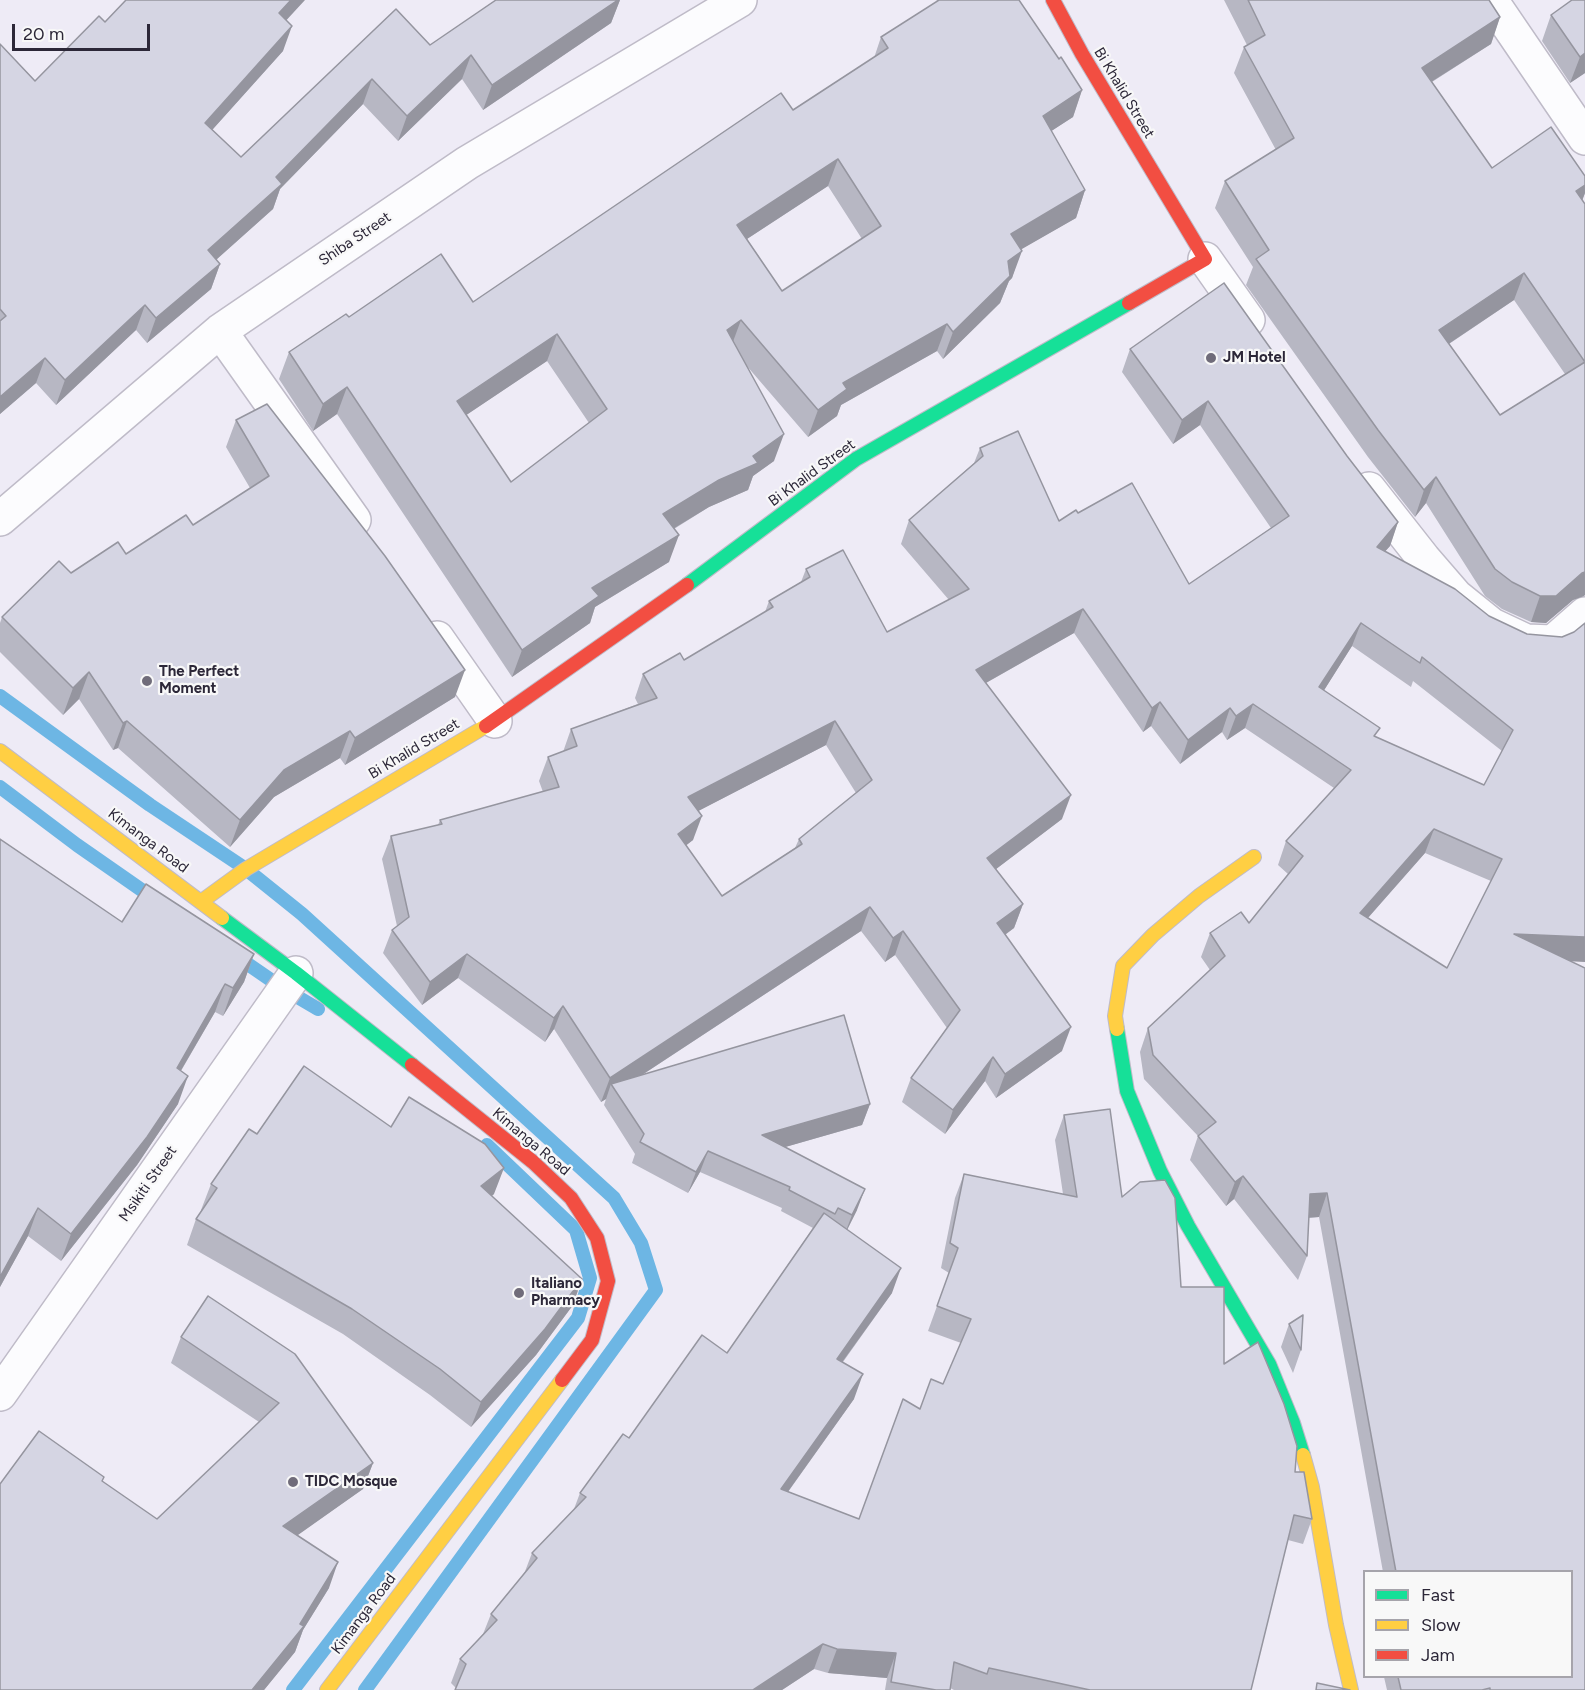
<!DOCTYPE html>
<html>
<head>
<meta charset="utf-8">
<style>
	body { margin:0 }
	#map { position:relative; width:1585px; height:1690px; overflow:hidden; background:#eeebf6; font-family:Figtree,sans-serif }
	canvas { display:block }
	.legend { position:absolute; left:1363px; top:1570px; width:210px; height:108px; box-sizing:border-box; background:#f8f8f8; border:2px solid #a6a4ab; margin:0; padding:8px 10px; list-style:none; font-size:18px; color:#2c2738 }
	.legend li { display:flex; align-items:center; gap:12px; height:30px }
	.legend b { width:30px; border:2px solid #a6a4ab }
	.scale { position:absolute; left:12px; top:24px; width:138px; height:27px; box-sizing:border-box; border:3px solid #2c2738; border-top:0; padding-left:8px; font-size:18px; line-height:21px; white-space:nowrap; color:#2c2738; -webkit-text-stroke:4px #f8f8f8; paint-order:stroke }
</style>
</head>
<body>
<div id="map">
<canvas width="1585" height="1690"></canvas>
<ul class="legend">
<li><b style="height:8px;background:#16e098"></b>Fast</li>
<li><b style="height:8px;background:#ffcf43"></b>Slow</li>
<li><b style="height:8px;background:#f24e42"></b>Jam</li>
</ul>
<div class="scale">20 m</div>
</div>
<script>
const ctx = document.querySelector('canvas').getContext('2d');
ctx.lineJoin = 'round';
const poly = rows => new Path2D(rows.map(r => 'M' + r).join(''));
function stroke(path, color, width, dash) { ctx.strokeStyle = color; ctx.lineWidth = width; ctx.lineCap = dash ? 'butt' : 'round'; ctx.setLineDash(dash || []); ctx.stroke(path); }
function fill(path, color) { ctx.fillStyle = color; ctx.fill(path, 'evenodd'); }
function write(font, color, halo, rows, align = 'center') {
  ctx.font = font + ' Figtree,sans-serif'; ctx.lineWidth = 4.5; ctx.setLineDash([]); ctx.textBaseline = 'middle'; ctx.strokeStyle = halo; ctx.fillStyle = color; for (const [text, x, y, turn = 0] of rows) {
    ctx.save(); ctx.translate(x, y); ctx.rotate((+turn || 0) * Math.PI / 180); ctx.textAlign = isNaN(turn) ? turn : align; if (halo) ctx.strokeText(text, 0, 0); ctx.fillText(text, 0, 0); ctx.restore();
  }
}
const stream = poly([
	[0,696,150,805,246,869,302,914,614,1198,641,1243,656,1290,365,1690],
	[0,787,77,845,156,900],
	[236,956,284,989,318,1009],
	[293,1690,578,1318,590,1278,576,1230,487,1145]
]);
const street = poly([
	[1491,0,1585,138],
	[1205,259,1248,320],
	[220,331,354,520],
	[1369,489,1424,559,1456,596,1492,625,1526,641,1553,642,1585,614],
	[0,519,220,331,467,163,740,0],
	[437,638,495,721],
	[0,1394,296,973]
]);
const fast = poly([
	[687,585,856,459,1129,303],
	[222,918,296,973,412,1065],
	[1117,1029,1127,1091,1160,1171,1188,1226,1269,1364,1293,1423,1303,1455]
]);
const slow = poly([
	[0,751,222,918],
	[202,901,246,869,486,726],
	[1117,1029,1115,1016,1123,966,1153,935,1199,896,1254,857],
	[1303,1455,1312,1487,1336,1625,1351,1690],
	[327,1690,562,1380]
]);
const jam = poly([
	[1053,0,1082,54,1205,259,1129,303],
	[486,726,687,585],
	[412,1065,533,1162,571,1198,597,1238,608,1281,592,1340,562,1380]
]);
const wall = poly([
	[496,0,620,0,611,23,483,110,462,79,398,141,363,104,280,189,273,209,216,260,220,264,211,289,147,343,136,330,56,405,36,383,0,414,0,44,35,81,105,22,286,20,283,51,212,130,241,157,396,9,430,45],
	[937,0,1019,0,1059,59,1082,90,1073,117,1051,131,1085,190,1076,218,1021,249,1012,278,1009,281,1000,303,943,359,937,351,841,405,837,416,808,437,746,365,774,461,753,476,748,490,709,507,674,529,669,562,595,607,590,623,512,677,337,414,313,431,279,379,289,352,349,317,473,302,793,110,874,58,881,37,936,2],
	[828,186,862,239,782,291,747,239],
	[547,361,589,423,511,482,466,415],
	[1224,0,1489,0,1500,17,1491,44,1432,82,1492,168,1585,176,1585,193,1582,200,1585,204,1584,596,1573,600,1546,623,1531,622,1502,609,1485,596,1426,503,1415,517,1368,457,1246,285,1253,267,1215,208,1225,181,1276,150,1234,73,1244,47,1247,45],
	[1514,300,1565,374,1500,415,1449,344],
	[1585,0,1585,73,1570,83,1542,41,1551,15],
	[1130,349,1347,456,1398,522,1390,546,1385,551,1489,616,1571,961,1585,1690,1387,1690,1384,1677,1572,1677,1572,1572,1383,1572,1319,1217,1309,1218,1307,1256,1298,1280,1234,1199,1226,1206,1190,1160,1198,1136,1144,1079,1140,1052,1148,1028,1210,970,1201,957,1210,933,1249,923,1288,874,1278,865,1286,841,1334,788,1245,728,1227,740,1222,732,1180,764,1151,726,1143,732,1074,633,986,683,1062,819,996,869,1023,904,1014,928,1005,935,1062,1051,996,1098,985,1081,945,1134,902,1102,911,1078,947,1028,895,955,885,962,861,931,642,1075,870,1104,862,1125,785,1147,857,1210,847,1230,892,1293,843,1362,854,1399,788,1492,859,1519,920,1409,943,1384,961,1343,928,1331,949,1273,941,1268,955,1198,964,1174,1063,1194,1055,1140,1064,1115,1122,1197,1181,1287,1224,1364,1295,1472,1312,1519,1303,1544,1288,1540,1251,1690,954,1690,950,1688,950,1690,885,1690,887,1678,828,1673,814,1669,782,1690,455,1690,456,1688,451,1683,460,1659,483,1634,491,1614,524,1574,532,1553,574,1509,580,1493,629,1438,727,1353,813,1228,781,1211,782,1208,700,1172,688,1193,632,1163,635,1154,604,1105,606,1099,601,1102,554,1029,545,1042,458,978,422,1005,383,953,392,930,397,926,382,859,391,836,438,825,440,820,543,792,539,781,548,757,563,752,571,729,638,704,635,698,643,674,684,660,765,612,769,601,801,582,806,569,887,632,949,600,901,544,909,520,974,463,980,448,1059,521,1078,513,1189,584,1271,528,1200,425,1173,444,1122,372],
	[1352,646,1411,687,1413,681,1502,751,1484,785,1376,737,1324,690],
	[826,745,856,793,799,839,795,848,722,896,686,845,693,840,698,811],
	[1425,853,1491,881,1447,968,1368,918],
	[236,420,455,697,345,765,340,758,274,797,230,847,118,748,113,750,79,699,63,715,0,652,0,623,2,617,71,573,126,554,193,525,250,488,226,447],
	[0,839,122,922,254,954,244,982,223,1016,215,1012,181,1071,178,1104,137,1165,61,1261,28,1236,0,1287],
	[391,1127,494,1194,492,1196,573,1305,536,1355,471,1427,430,1395,343,1334,187,1245,196,1219,202,1210,201,1210,211,1184,257,1134],
	[1289,1324,1301,1350,1293,1373,1281,1347],
	[181,1337,373,1463,363,1489,297,1535,329,1588,303,1630,295,1652,264,1690,0,1690,104,1477,102,1481,157,1519,259,1422,171,1363]
]);
const shadedWall = poly([
	[291,0,305,0,270,38,279,13],
	[618,0,620,0,611,23,483,110,492,85],
	[1500,17,1491,44,1412,94,1422,68],
	[292,26,283,51,196,148,205,123],
	[1585,53,1585,73,1570,83,1580,57],
	[471,55,462,79,398,141,407,116],
	[372,79,363,104,280,189,273,209,199,275,208,250,276,177],
	[1082,90,1073,117,1033,143,1043,116],
	[838,159,828,186,727,252,737,225],
	[1585,185,1585,193,1579,209,1576,191],
	[1085,190,1076,218,1001,261,1011,234],
	[1022,251,1012,278,1009,281,1000,303,943,359,953,332,1008,261],
	[220,264,211,289,147,343,156,318],
	[1524,273,1514,300,1429,357,1439,330],
	[145,305,136,330,56,405,65,380],
	[741,320,731,347,727,330],
	[947,324,937,351,841,405,837,416,808,437,818,410,843,383],
	[557,334,547,361,447,428,457,401],
	[45,358,36,383,0,414,0,397],
	[347,387,337,414,313,431,323,404],
	[1208,401,1200,425,1173,444,1182,420],
	[784,434,774,461,753,476,748,490,709,507,653,541,663,514,753,456],
	[1436,477,1426,503,1415,517,1424,490],
	[1398,522,1390,546,1368,571,1377,547],
	[679,535,669,562,595,607,590,623,512,677,522,650,592,588],
	[1585,572,1585,595,1584,596,1573,600,1546,623,1531,622,1540,596],
	[1083,609,1074,633,968,693,976,670],
	[1361,623,1352,646,1311,711,1319,687],
	[465,670,455,697,345,765,355,738],
	[89,672,79,699,63,715,73,688],
	[1160,702,1151,726,1143,732,1152,708],
	[1253,704,1245,728,1227,740,1236,716],
	[1230,708,1222,732,1180,764,1188,740],
	[127,721,118,748,113,750,123,723],
	[835,721,826,745,679,821,688,797],
	[350,731,340,758,274,797,230,847,240,820,284,770],
	[1071,795,1062,819,979,882,987,858],
	[702,816,693,840,670,858,678,834],
	[1434,829,1425,853,1351,937,1360,913],
	[1023,904,1014,928,988,947,997,923],
	[870,907,861,931,616,1092,611,1084,606,1099,601,1102,610,1078],
	[903,931,895,955,885,962,893,938],
	[1514,934,1585,937,1585,962,1505,958],
	[254,954,244,982,223,1016,233,988],
	[467,954,458,978,422,1005,430,982],
	[225,984,215,1012,166,1096,177,1068],
	[563,1006,554,1029,545,1042,554,1018],
	[1071,1027,1062,1051,996,1098,1005,1074],
	[993,1057,985,1081,945,1134,953,1110],
	[188,1076,178,1104,137,1165,61,1261,71,1234],
	[870,1104,862,1125,754,1156,762,1135],
	[708,1151,700,1172,688,1193,696,1172],
	[504,1168,494,1194,472,1211,481,1186],
	[1243,1176,1234,1199,1226,1206,1235,1182],
	[865,1189,857,1210,844,1236,852,1215],
	[1327,1193,1319,1217,1302,1218,1310,1194],
	[38,1208,28,1236,0,1287,0,1277],
	[901,1268,892,1293,827,1383,837,1359],
	[582,1279,573,1305,536,1355,471,1427,481,1402],
	[863,1374,854,1399,772,1514,781,1489],
	[373,1463,363,1489,274,1552,283,1526],
	[338,1562,329,1588,303,1630,295,1652,264,1690,252,1690,300,1624],
	[823,1644,814,1669,782,1690,753,1690],
	[837,1649,896,1653,887,1678,828,1673]
]);
const building = poly([
	[126,0,291,0,279,13,292,26,205,123,241,157,396,9,430,45,496,0,618,0,492,85,471,55,407,116,372,79,276,177,282,184,208,250,220,264,156,318,145,305,65,380,45,358,0,397,0,321,6,316,0,309,0,44,35,81,99,16,105,22,126,0],
	[939,0,1019,0,1059,59,1061,57,1082,90,1043,116,1085,190,1011,234,1022,251,1008,261,1010,276,953,332,947,324,843,383,847,389,818,410,741,320,727,330,784,434,753,456,758,463,719,480,663,514,679,535,592,588,599,596,522,650,347,387,323,404,289,352,346,314,349,317,441,254,473,302,781,93,793,110,888,48,881,37,939,0],
	[838,159,881,226,782,291,737,225,838,159],
	[557,334,607,409,511,482,457,401,557,334],
	[1248,0,1489,0,1500,17,1422,68,1492,168,1551,127,1585,176,1585,185,1576,191,1585,204,1585,572,1582,573,1556,596,1540,596,1512,582,1495,569,1436,477,1424,490,1378,430,1256,259,1269,250,1225,181,1294,138,1244,47,1265,35,1248,0],
	[1524,273,1585,362,1500,415,1439,330,1524,273],
	[1572,0,1585,0,1585,53,1580,57,1551,15,1572,0],
	[1224,283,1347,456,1398,522,1377,547,1455,589,1489,616,1527,634,1562,637,1574,632,1585,623,1585,937,1514,934,1585,968,1585,1690,1490,1690,1490,1688,1482,1690,1401,1690,1398,1677,1572,1677,1572,1572,1396,1572,1327,1193,1310,1194,1307,1256,1243,1176,1235,1182,1198,1136,1216,1122,1153,1055,1148,1028,1225,956,1210,933,1241,912,1249,923,1303,856,1286,841,1351,770,1253,704,1236,716,1230,708,1188,740,1160,702,1152,708,1083,609,976,670,1071,795,987,858,1023,904,997,923,1071,1027,1005,1074,993,1057,953,1110,911,1078,960,1010,903,931,893,938,870,907,610,1078,563,1006,554,1018,467,954,430,982,392,930,409,917,391,836,442,824,440,820,559,787,548,757,577,746,571,729,657,698,643,674,680,653,684,660,773,607,769,601,810,577,806,569,843,550,887,632,969,589,909,520,983,456,980,448,1018,431,1059,521,1076,510,1078,513,1132,483,1189,584,1289,516,1208,401,1182,420,1130,349,1224,283],
	[1361,623,1420,663,1422,657,1513,730,1484,785,1374,736,1380,728,1319,687,1361,623],
	[835,721,872,780,799,839,802,844,722,896,678,834,702,816,688,797,835,721],
	[1434,829,1502,859,1447,968,1360,913,1434,829],
	[267,404,385,556,465,670,355,738,350,731,284,770,240,820,127,721,123,723,89,672,73,688,2,617,59,561,71,573,118,542,126,554,186,515,193,525,269,476,236,420,267,404],
	[0,839,122,922,146,884,254,954,233,988,225,984,177,1068,188,1076,147,1137,71,1234,38,1208,0,1277,0,839],
	[844,1015,870,1104,762,1135,865,1189,852,1215,838,1208,835,1214,789,1190,790,1187,708,1151,696,1172,640,1142,644,1134,611,1084,844,1015],
	[304,1066,391,1127,409,1097,485,1144,504,1168,481,1186,582,1279,545,1329,481,1402,440,1369,352,1309,196,1219,217,1188,211,1184,249,1129,257,1134,304,1066],
	[1110,1109,1122,1197,1140,1182,1165,1180,1175,1198,1181,1287,1224,1287,1224,1364,1258,1342,1284,1404,1297,1446,1295,1472,1304,1472,1312,1519,1294,1515,1251,1690,1090,1690,989,1668,987,1674,954,1662,950,1690,936,1690,891,1682,896,1653,837,1649,823,1644,753,1690,455,1690,466,1664,460,1659,497,1620,491,1614,537,1558,532,1553,586,1497,580,1493,623,1434,629,1438,702,1335,727,1353,824,1213,901,1268,837,1359,863,1374,781,1489,859,1519,903,1399,920,1409,931,1379,943,1384,971,1319,937,1306,958,1248,950,1243,964,1174,1077,1197,1064,1115,1110,1109],
	[208,1296,295,1354,373,1463,283,1526,338,1562,300,1624,304,1626,252,1690,0,1690,0,1484,39,1431,104,1477,102,1481,157,1519,279,1403,181,1337,208,1296],
	[1303,1315,1301,1350,1289,1324,1303,1315],
	[1317,1683,1350,1690,1316,1690,1317,1683]
]);
const markers = [
	[1211,358,6,"#706c7a"],
	[147,681,6,"#706c7a"],
	[519,1293,6,"#706c7a"],
	[293,1482,6,"#706c7a"]
];
const streetNames = [
	["Bi Khalid Street",1124,93,59],
	["Shiba Street",355,239,-34],
	["Bi Khalid Street",812,473,-36],
	["Bi Khalid Street",414,749,-31],
	["Kimanga Road",148,841,37],
	["Kimanga Road",531,1142,40],
	["Msikiti Street",148,1184,-55],
	["Kimanga Road",364,1614,-53]
];
const poiNames = [
	["JM Hotel",1223,358],
	["The Perfect",159,672],
	["Moment",159,689],
	["Italiano",531,1284],
	["Pharmacy",531,1301],
	["TIDC Mosque",305,1482]
];
stroke(stream, '#6db6e4', 14);
stroke(street, '#bfbbc8', 36);
stroke(fast, '#bfbbc8', 16);
stroke(slow, '#bfbbc8', 16);
stroke(jam, '#bfbbc8', 16);
stroke(street, '#fcfcfe', 33);
stroke(fast, '#16e098', 14);
stroke(slow, '#ffcf43', 14);
stroke(jam, '#f24e42', 14);
fill(wall, '#b7b7c3');
fill(shadedWall, '#95959f');
fill(building, '#d5d5e3');
stroke(building, '#95959f', 1.5);
for (const [x, y, r, color] of markers) { const dot = new Path2D(); dot.arc(x, y, r, 0, 2 * Math.PI); ctx.fillStyle = color; ctx.fill(dot); stroke(dot, '#f8f8f8', 2); }
write('15px', '#2c2738', '#f8f8f8', streetNames);
write('bold 15px', '#2c2738', '#f8f8f8', poiNames, 'left');
</script>
</body>
</html>
